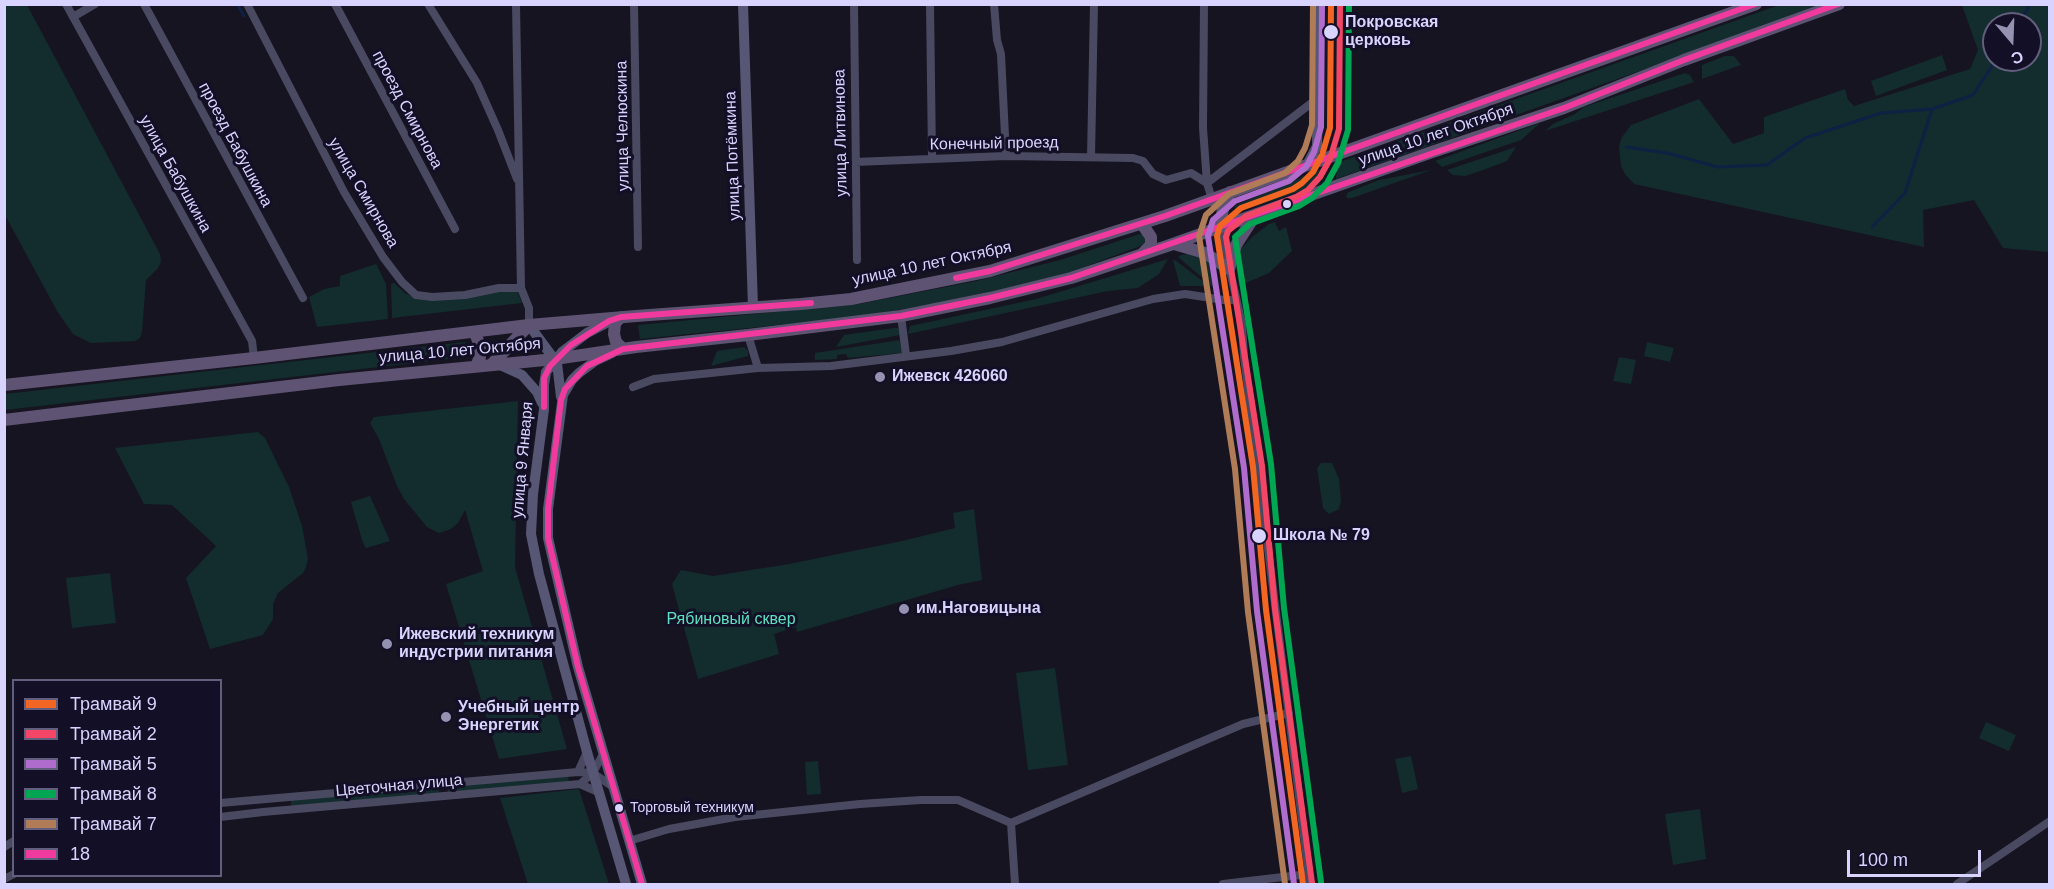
<!DOCTYPE html>
<html>
<head>
<meta charset="utf-8">
<style>
	body { margin:0 }
	#map { position:relative; width:2054px; height:889px; overflow:hidden; background:#161421; font-family:Helvetica,sans-serif }
	canvas { display:block }
	.frame { position:absolute; inset:0; border:6px solid #d9d4ff; pointer-events:none }
	.legend { position:absolute; left:12px; top:679px; width:210px; height:198px; box-sizing:border-box; background:#130f26; border:2px solid #625e7d; margin:0; padding:8px 10px; list-style:none; font-size:18px; color:#d9d4ff }
	.legend li { display:flex; align-items:center; gap:12px; height:30px }
	.legend b { width:30px; border:2px solid #625e7d }
	.north { position:absolute; left:1982px; top:12px; width:60px; height:60px; box-sizing:border-box; background:#130f26; border:2px solid #625e7d; border-radius:50%; rotate:161deg; font-size:16px; font-weight:700; line-height:24px; text-align:center; color:#d9d4ff }
	.north::after { content:''; display:block; margin:auto; width:21px; height:27px; background:#9591b1; clip-path:polygon(50% 0,100% 100%,50% 72%,0 100%) }
	.scale { position:absolute; left:1847px; top:850px; width:134px; height:27px; box-sizing:border-box; border:3px solid #d9d4ff; border-top:0; padding-left:8px; font-size:18px; line-height:21px; white-space:nowrap; color:#d9d4ff; -webkit-text-stroke:4px #130f26; paint-order:stroke }
</style>
</head>
<body>
<div id="map">
<canvas width="2054" height="889"></canvas>
<div class="frame"></div>
<ul class="legend">
<li><b style="height:8px;background:#f26522"></b>Трамвай 9</li>
<li><b style="height:8px;background:#f34667"></b>Трамвай 2</li>
<li><b style="height:8px;background:#b06ccc"></b>Трамвай 5</li>
<li><b style="height:8px;background:#00a651"></b>Трамвай 8</li>
<li><b style="height:8px;background:#b07c57"></b>Трамвай 7</li>
<li><b style="height:8px;background:#f13a9d"></b>18</li>
</ul>
<div class="north">С</div>
<div class="scale">100 m</div>
</div>
<script>
const ctx = document.querySelector('canvas').getContext('2d');
ctx.lineJoin = 'round';
function fill(path, color) { ctx.fillStyle = color; ctx.fill(path, 'evenodd'); }
const poly = rows => new Path2D(rows.map(r => 'M' + r).join(''));
function stroke(path, color, width, dash) { ctx.strokeStyle = color; ctx.lineWidth = width; ctx.lineCap = dash ? 'butt' : 'round'; ctx.setLineDash(dash || []); ctx.stroke(path); }
function write(font, color, halo, rows, align = 'center') {
  ctx.font = font + ' Helvetica,sans-serif'; ctx.lineWidth = 6; ctx.setLineDash([]); ctx.textBaseline = 'middle'; ctx.strokeStyle = halo; ctx.fillStyle = color; for (const [text, x, y, turn = 0] of rows) {
    ctx.save(); ctx.translate(x, y); ctx.rotate((+turn || 0) * Math.PI / 180); ctx.textAlign = isNaN(turn) ? turn : align; if (halo) ctx.strokeText(text, 0, 0); ctx.fillText(text, 0, 0); ctx.restore();
  }
}
const green = poly([
	[4,5,27,5,160,254,161,262,158,268,146,280,142,332,140,338,135,341,91,343,73,334,57,311,5,215],
	[1779,5,1819,5,1637,72,1336,179,1337,163],
	[1962,5,2049,5,2049,252,2003,248,1974,200,1923,210,1924,247,1634,184,1625,174,1621,166,1619,146,1622,137,1631,125,1699,99,1733,144,1764,133,1764,117,1845,89,1848,100,1854,106,1970,69,1978,50],
	[1994,24,2030,24,2030,60,1994,60],
	[1942,55,1947,70,1876,96,1871,81],
	[1725,56,1734,56,1741,65,1702,79,1702,65],
	[1685,73,1690,75,1694,82,1545,131,1553,124,1575,114,1584,107],
	[1540,123,1521,140,1442,167,1435,161],
	[1516,147,1507,161,1483,170,1465,176,1453,175,1447,170],
	[1323,168,1319,185,1238,212,1235,210,1235,206,1239,204],
	[1431,170,1352,198,1347,198,1346,195,1349,192,1379,180],
	[1275,222,1279,231,1286,227,1292,251,1269,273,1239,286,1236,264,1239,251,1252,237,1269,224],
	[1143,233,1147,238,1146,244,1068,273,972,297,858,317,640,339,638,325,859,304,976,281,1060,260],
	[1188,254,1196,255,1216,264,1219,286,1213,287,1178,257,1181,255],
	[1168,259,1159,274,1138,288,1108,291,908,334,908,333,910,326,1036,299],
	[1173,260,1175,260,1209,286,1180,286],
	[376,264,386,284,388,319,317,327,309,297,324,289,340,286,340,276],
	[394,283,405,293,417,299,438,299,514,290,518,293,522,303,392,318,391,284],
	[894,328,898,328,900,335,836,347,844,335],
	[900,340,902,353,848,358,846,354,837,355,837,359,815,360,815,353],
	[465,342,471,350,466,357,5,410,5,394],
	[1647,342,1674,348,1670,362,1644,356],
	[744,347,748,351,748,356,711,366,717,351],
	[1619,357,1636,360,1631,384,1613,381],
	[518,401,515,567,567,749,499,759,446,584,483,571,465,510,458,523,451,529,439,533,427,527,404,499,397,486,379,439,370,423,374,417],
	[258,432,265,438,289,487,302,526,308,559,306,567,303,573,278,593,273,604,273,619,263,635,210,649,186,578,216,546,172,505,144,504,115,448],
	[1321,463,1332,463,1339,479,1341,501,1339,509,1329,514,1323,508,1317,468],
	[370,496,390,541,366,548,363,543,351,502],
	[974,509,982,580,958,585,797,632,796,627,774,634,779,654,698,679,672,584,681,570,713,576,789,564,902,541,955,528,953,513],
	[110,573,116,623,72,628,66,578],
	[1055,668,1068,765,1028,770,1016,673],
	[1986,722,2016,735,2009,751,1979,738],
	[1411,756,1418,789,1402,793,1395,759],
	[818,761,821,794,807,795,805,762],
	[568,775,569,783,448,793,447,785],
	[439,785,439,794,291,807,291,799],
	[579,789,609,884,528,884,500,798],
	[1700,809,1706,859,1673,865,1665,814]
]);
const stream = poly([
	[237,4,244,16],
	[2019,24,2030,4],
	[1626,147,1667,153,1718,167,1767,165,1805,138,1881,113,1932,109,1973,95,1996,60],
	[1872,227,1905,193,1932,109]
]);
const street = poly([
	[66,4,252,341,254,358],
	[144,4,303,298],
	[247,4,344,192,383,257,402,282,416,295,432,297,465,295,499,288,521,288],
	[335,4,455,229],
	[428,4,477,83,498,130,517,179],
	[516,4,521,288,529,308,529,325],
	[634,4,638,247],
	[854,4,857,260],
	[930,4,932,157],
	[994,4,997,40,1001,54,1006,156],
	[1204,4,1203,128,1207,183,1212,199],
	[73,17,95,4],
	[1091,157,1094,4],
	[855,162,1006,156,1133,158,1143,161,1153,174,1166,180,1191,173,1207,183],
	[1207,183,1318,98],
	[1220,226,1242,324,1244,357,1310,884],
	[901,316,906,355],
	[748,335,758,368],
	[633,387,654,379,758,368,831,366,951,351,1002,342,1153,299,1185,294,1224,300,1236,300],
	[578,772,587,752],
	[580,784,593,773,603,754],
	[220,803,578,772,593,773,613,787],
	[220,817,263,812,580,784,598,792],
	[1011,823,1243,724,1289,713],
	[629,841,669,829,735,817,860,804,921,800,958,800,1011,823,1015,884],
	[4,847,14,841],
	[4,879,14,874],
	[1223,884,1309,874],
	[1957,884,2050,821]
]);
const secondary = poly([
	[743,4,753,307],
	[1307,165,1317,146,1319,4],
	[612,320,587,333,562,352,546,372,544,385,544,409,533,494,531,534,539,574,587,752,626,884],
	[529,325,557,363,561,397],
	[612,353,595,361,579,373,572,380,563,395,548,509,548,538,578,667,642,884],
	[500,365,522,375,537,392,542,403]
]);
const primary = poly([
	[1142,224,1151,237,1151,245,1143,253],
	[1220,226,1223,209,1230,192],
	[1174,244,1205,253,1229,269,1236,245,1256,214],
	[621,317,615,323,614,334,616,342,623,349],
	[475,332,480,347,480,357,476,366],
	[492,364,529,325],
	[4,385,254,358,529,325,636,316,801,304,851,299,990,271,1165,216,1756,4],
	[4,420,339,380,555,359,636,347,748,335,901,316,990,298,1071,278,1167,246,1432,152,1564,108,1684,60,1839,4]
]);
const bus1 = poly([
	[956,278,990,271,1165,216,1755,4],
	[544,407,544,378,550,366,571,345,609,321,621,317,811,303],
	[642,884,578,667,548,538,548,509,561,400,565,389,587,366,623,349,901,316,990,298,1071,278,1564,108,1684,60,1838,4]
]);
const tram1 = poly([
	[1303,884,1266,610,1253,467,1217,236,1220,226,1241,208,1293,189,1302,183,1313,172,1322,155,1330,128,1331,4]
]);
const tram2 = poly([
	[1312,883,1275,609,1262,466,1226,237,1228,231,1246,216,1296,197,1308,190,1320,177,1330,159,1339,129,1340,4]
]);
const tram3 = poly([
	[1294,884,1257,611,1244,468,1208,236,1213,220,1235,201,1289,181,1306,167,1314,152,1321,127,1322,4]
]);
const tram4 = poly([
	[1321,882,1284,608,1271,464,1235,237,1250,224,1299,206,1312,198,1327,183,1338,163,1348,130,1349,4]
]);
const tram5 = poly([
	[1285,884,1248,612,1235,469,1199,236,1206,215,1229,194,1285,173,1298,161,1305,148,1312,125,1313,4]
]);
const markers = [
	[1331,32,8,"#d9d4ff"],
	[1287,204,5,"#d9d4ff"],
	[880,377,6,"#9591b1"],
	[1259,536,8,"#d9d4ff"],
	[904,609,6,"#9591b1"],
	[387,644,6,"#9591b1"],
	[446,717,6,"#9591b1"],
	[619,808,5,"#d9d4ff"]
];
const busNames = [
	["Торговый техникум",630,808]
];
const stopNames = [
	["Покровская",1345,23],
	["церковь",1345,41],
	["Школа № 79",1273,536]
];
const streetNames = [
	["проезд Смирнова",407,110,62],
	["улица Челюскина",623,126,-91],
	["улица Литвинова",841,133,-91],
	["улица 10 лет Октября",1436,135,-19],
	["Конечный проезд",994,144,-1],
	["проезд Бабушкина",235,145,62],
	["улица Потёмкина",733,156,-92],
	["улица Бабушкина",175,174,61],
	["улица Смирнова",363,193,60],
	["улица 10 лет Октября",932,264,-12],
	["улица 10 лет Октября",460,351,-5],
	["улица 9 Января",523,460,-85],
	["Цветочная улица",399,786,-5]
];
const poiNames = [
	["Ижевск 426060",892,377],
	["им.Наговицына",916,609],
	["Ижевский техникум",399,635],
	["индустрии питания",399,653],
	["Учебный центр",458,708],
	["Энергетик",458,726]
];
const parkNames = [
	["Рябиновый сквер",731,620]
];
fill(green, '#132c2d');
stroke(stream, '#0d2144', 3);
stroke(street, '#4a4962', 8);
stroke(secondary, '#575674', 10);
stroke(primary, '#5e5373', 12);
stroke(bus1, '#f13a9d', 6);
stroke(tram1, '#f26522', 6);
stroke(tram2, '#f34667', 6);
stroke(tram3, '#b06ccc', 6);
stroke(tram4, '#00a651', 6);
stroke(tram5, '#b07c57', 6);
for (const [x, y, r, color] of markers) { const dot = new Path2D(); dot.arc(x, y, r, 0, 2 * Math.PI); ctx.fillStyle = color; ctx.fill(dot); stroke(dot, '#130f26', 2); }
write('14px', '#d9d4ff', '#130f26', busNames, 'left');
write('bold 16px', '#d9d4ff', '#130f26', stopNames, 'left');
write('16px', '#d9d4ff', '#130f26', streetNames);
write('bold 16px', '#d9d4ff', '#130f26', poiNames, 'left');
write('16px', '#5fe0c0', '#130f26', parkNames);
</script>
</body>
</html>
